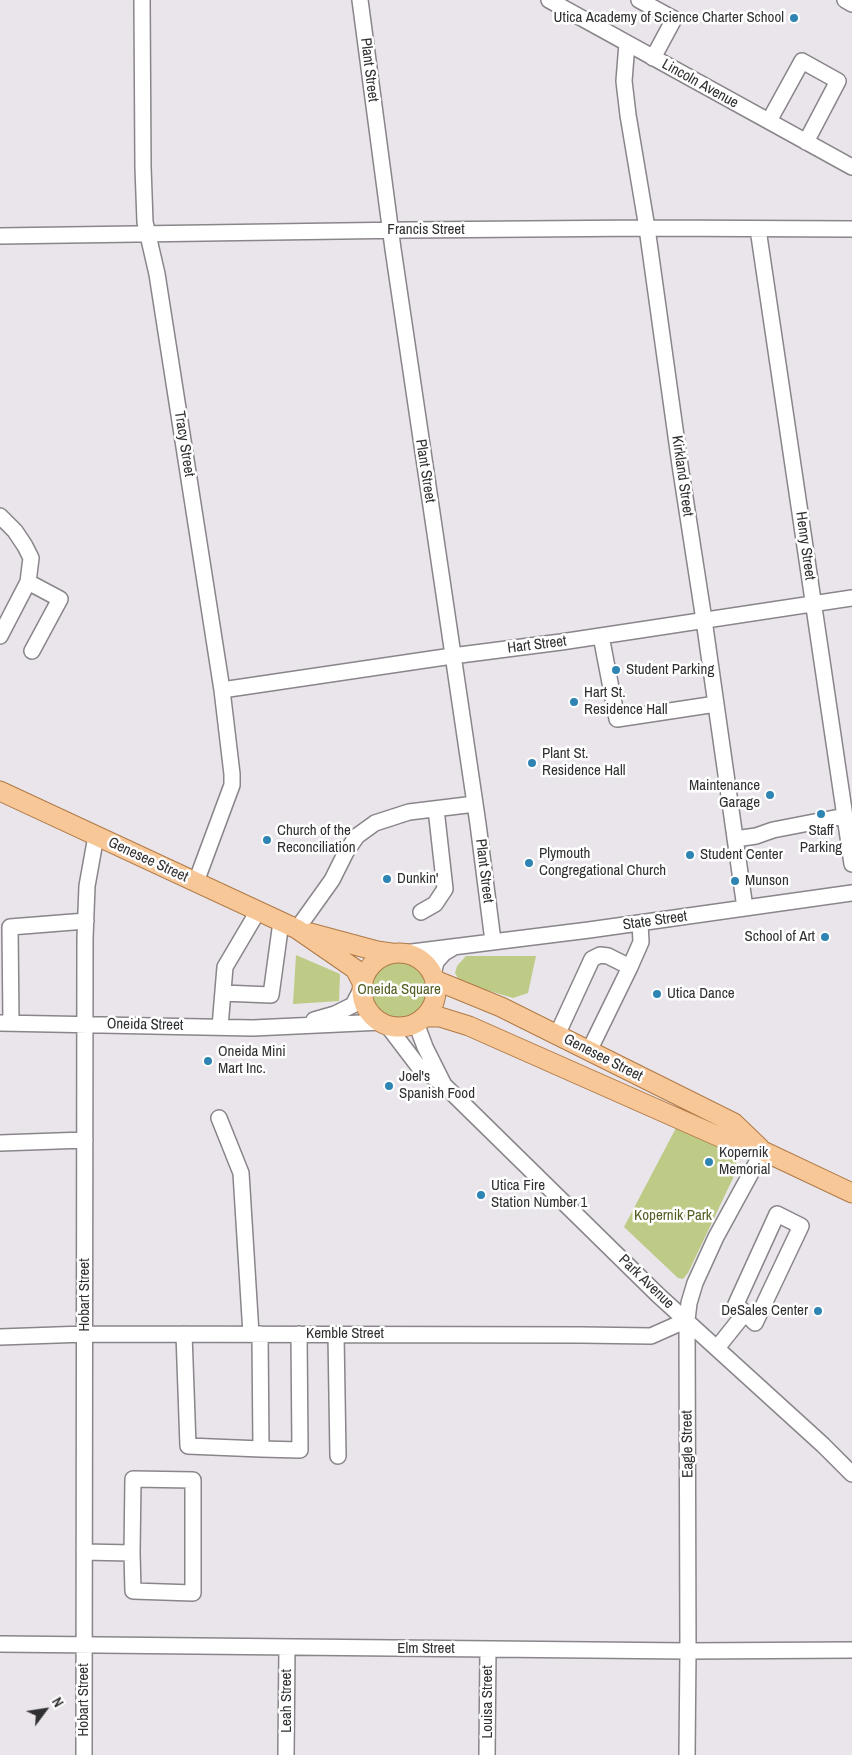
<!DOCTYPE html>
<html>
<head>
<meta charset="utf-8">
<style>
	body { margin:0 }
	#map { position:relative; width:852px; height:1755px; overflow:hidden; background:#e9e5eb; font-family:"Archivo Narrow",sans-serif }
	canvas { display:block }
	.north { position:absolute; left:20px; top:1685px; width:50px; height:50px; -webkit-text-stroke:4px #fff; paint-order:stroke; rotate:59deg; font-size:14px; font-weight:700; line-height:20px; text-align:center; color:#302f31 }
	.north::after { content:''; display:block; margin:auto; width:18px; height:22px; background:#302f31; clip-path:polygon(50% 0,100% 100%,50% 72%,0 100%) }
</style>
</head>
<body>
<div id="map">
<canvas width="852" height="1755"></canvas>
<div class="north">N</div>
</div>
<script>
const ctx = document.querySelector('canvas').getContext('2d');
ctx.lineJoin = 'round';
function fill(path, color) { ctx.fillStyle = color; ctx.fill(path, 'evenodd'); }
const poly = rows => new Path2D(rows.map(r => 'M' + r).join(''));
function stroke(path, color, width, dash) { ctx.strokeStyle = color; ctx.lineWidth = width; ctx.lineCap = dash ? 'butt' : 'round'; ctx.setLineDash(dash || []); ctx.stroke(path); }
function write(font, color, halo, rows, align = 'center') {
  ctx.font = font + ' "Archivo Narrow",sans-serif'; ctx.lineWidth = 5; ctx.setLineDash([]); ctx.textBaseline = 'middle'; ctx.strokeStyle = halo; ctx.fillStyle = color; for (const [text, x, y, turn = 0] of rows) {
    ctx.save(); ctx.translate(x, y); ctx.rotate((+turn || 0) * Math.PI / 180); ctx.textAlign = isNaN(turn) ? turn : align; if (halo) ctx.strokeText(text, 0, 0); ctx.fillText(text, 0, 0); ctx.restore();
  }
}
const green = poly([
	[296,955,340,974,339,1001,293,1004],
	[466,956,536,956,528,993,513,998,460,982,455,973,457,966],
	[381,957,416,957,426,964,433,975,436,990,435,1000,431,1010,416,1023,407,1026,397,1027,374,1016,367,1008,363,999,366,973,372,964],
	[676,1128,732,1154,737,1163,734,1176,688,1273,683,1279,678,1278,624,1227]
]);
const minor = poly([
	[142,0,143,167,145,222,157,274,222,690,232,774,232,785,196,882],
	[360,0,393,249,478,824,493,941],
	[549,0,852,167],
	[639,0,674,19,653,58],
	[845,0,852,4],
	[627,43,624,81,628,115,647,228,680,465,704,620,745,908],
	[769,121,802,61,838,81,806,142],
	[758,229,852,864],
	[0,236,409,230,647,228,852,229],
	[0,516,15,531,25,546,31,558,28,582],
	[0,636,28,582,60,599,32,651],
	[601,636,617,719,716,704],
	[222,690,452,656,561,642,852,598],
	[735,839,756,836,773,830,845,816],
	[421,912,435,904,445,889,436,809],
	[297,929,332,880,346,852,357,836,375,823,409,812,475,804],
	[404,953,589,930,852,893],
	[630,967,641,942,640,923],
	[433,975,436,962,444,953,454,947],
	[223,993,271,995,281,922],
	[314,1020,335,1014,353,1005,362,988],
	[0,1023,253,1028,382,1022],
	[11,1023,10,927,86,921],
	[416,1023,425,1047,443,1083],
	[387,1025,419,1067,444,1085,658,1295,823,1445,852,1474],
	[220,1027,225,967,258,911],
	[557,1035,592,959,600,955,608,956,630,967,589,1051],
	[219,1118,241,1173,251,1334],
	[0,1143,85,1140],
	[184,1334,188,1446,261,1449,260,1334],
	[336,1335,338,1456],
	[0,1337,85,1334,581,1335,651,1336,687,1320],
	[717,1348,745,1313,755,1323,801,1226,777,1214,736,1304,745,1313],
	[261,1449,300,1450,299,1334],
	[84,1552,132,1553,133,1591,193,1593,193,1480,133,1479,132,1553],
	[0,1644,688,1651,852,1650],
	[84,1755,85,938,87,886,96,836],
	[286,1755,287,1647],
	[487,1755,488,1649],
	[687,1755,688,1651,687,1320,689,1303,695,1283,716,1237,763,1151]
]);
const major = poly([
	[0,791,297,929,355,969,363,984],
	[310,933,377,951,391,953],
	'362 990a37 37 0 1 1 74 0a37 37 0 1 1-74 0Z',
	[435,980,501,1007,734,1123,760,1148],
	[424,1017,440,1017,469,1026,722,1138,763,1151,852,1193]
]);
const markers = [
	[794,18,5,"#2e85b4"],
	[616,670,5,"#2e85b4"],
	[574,702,5,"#2e85b4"],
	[532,763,5,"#2e85b4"],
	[770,795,5,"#2e85b4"],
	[821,814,5,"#2e85b4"],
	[267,840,5,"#2e85b4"],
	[690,855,5,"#2e85b4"],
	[529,863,5,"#2e85b4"],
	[387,879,5,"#2e85b4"],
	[735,881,5,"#2e85b4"],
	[825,937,5,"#2e85b4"],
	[657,994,5,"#2e85b4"],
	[208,1061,5,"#2e85b4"],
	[389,1086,5,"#2e85b4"],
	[709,1162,5,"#2e85b4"],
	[481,1195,5,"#2e85b4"],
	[818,1311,5,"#2e85b4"]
];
const poiNames = [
	["Utica Academy of Science Charter School",784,18,"right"],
	["Student Parking",626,670],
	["Hart St.",584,693],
	["Residence Hall",584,710],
	["Plant St.",542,754],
	["Residence Hall",542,771],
	["Maintenance",760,786,"right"],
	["Garage",760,803,"right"],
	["Church of the",277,831],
	["Reconciliation",277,848],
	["Staff",821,831,"center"],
	["Parking",821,848,"center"],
	["Plymouth",539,854],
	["Congregational Church",539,871],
	["Student Center",700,855],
	["Dunkin'",397,879],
	["Munson",745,881],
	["School of Art",815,937,"right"],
	["Utica Dance",667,994],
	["Oneida Mini",218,1052],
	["Mart Inc.",218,1069],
	["Joel's",399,1077],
	["Spanish Food",399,1094],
	["Kopernik",719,1153],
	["Memorial",719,1170],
	["Utica Fire",491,1186],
	["Station Number 1",491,1203],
	["DeSales Center",808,1311,"right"]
];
const streetNames = [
	["Plant Street",369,70,83],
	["Lincoln Avenue",700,84,29],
	["Francis Street",426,230],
	["Tracy Street",184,444,81],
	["Plant Street",425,471,81],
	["Kirkland Street",682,476,82],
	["Henry Street",805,546,82],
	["Hart Street",537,645,-7],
	["Genesee Street",148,860,25],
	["Plant Street",484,871,83],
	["State Street",655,921,-8],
	["Oneida Street",145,1025,1],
	["Genesee Street",603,1058,27],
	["Park Avenue",646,1282,44],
	["Hobart Street",85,1295,-90],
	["Kemble Street",345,1334],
	["Eagle Street",688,1444,-91],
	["Elm Street",426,1649],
	["Hobart Street",84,1700,-90],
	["Leah Street",287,1701,-90],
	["Louisa Street",488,1702,-90]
];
const parkNames = [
	["Oneida Square",399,990],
	["Kopernik Park",673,1216]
];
fill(green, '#becb86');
stroke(minor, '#89858a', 18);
stroke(major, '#af7a46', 21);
stroke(minor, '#fff', 15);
stroke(major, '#f8c797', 19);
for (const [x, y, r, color] of markers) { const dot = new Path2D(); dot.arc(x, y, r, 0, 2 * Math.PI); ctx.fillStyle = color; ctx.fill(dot); stroke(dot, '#fff', 2); }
write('15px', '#302f31', '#fff', poiNames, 'left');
write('15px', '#302f31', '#fff', streetNames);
write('15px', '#535c21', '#fff', parkNames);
</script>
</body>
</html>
